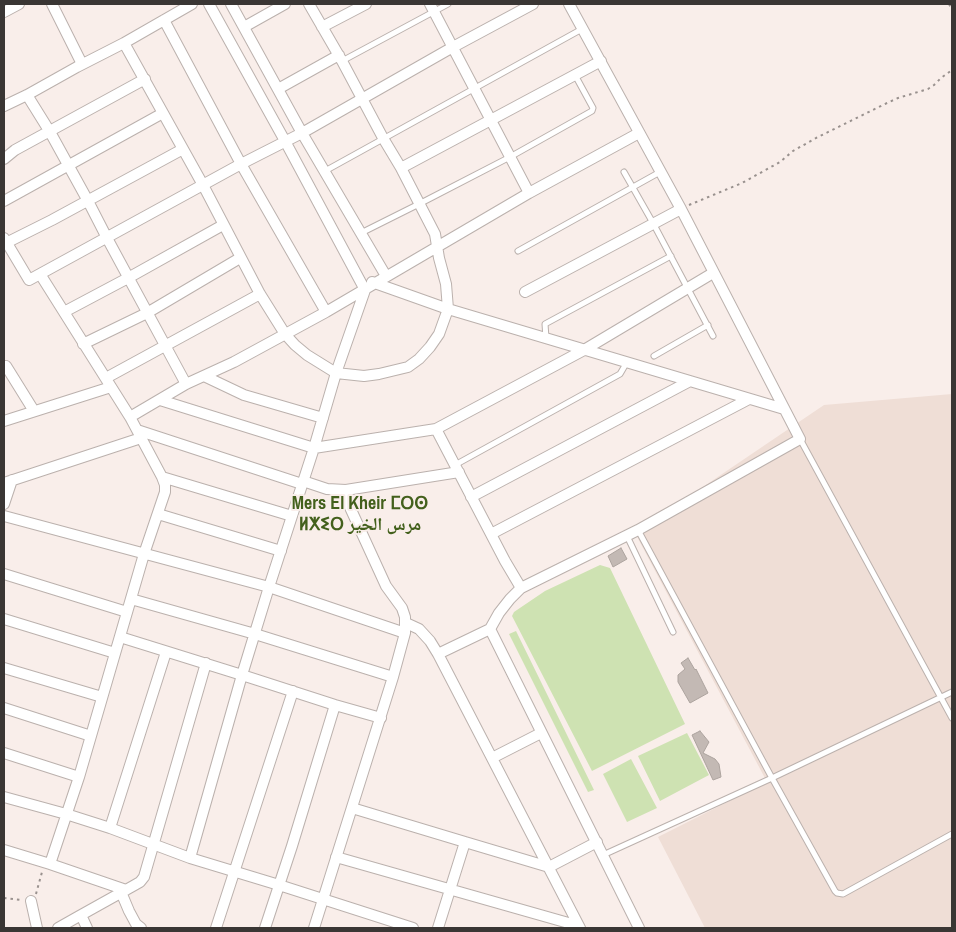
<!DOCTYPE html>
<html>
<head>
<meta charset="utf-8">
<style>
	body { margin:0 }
	#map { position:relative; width:956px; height:932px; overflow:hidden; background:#f9eeea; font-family:"Archivo Narrow",sans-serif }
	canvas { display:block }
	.frame { position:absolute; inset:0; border:5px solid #3a3634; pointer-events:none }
</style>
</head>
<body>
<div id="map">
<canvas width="956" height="932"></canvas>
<div class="frame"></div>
</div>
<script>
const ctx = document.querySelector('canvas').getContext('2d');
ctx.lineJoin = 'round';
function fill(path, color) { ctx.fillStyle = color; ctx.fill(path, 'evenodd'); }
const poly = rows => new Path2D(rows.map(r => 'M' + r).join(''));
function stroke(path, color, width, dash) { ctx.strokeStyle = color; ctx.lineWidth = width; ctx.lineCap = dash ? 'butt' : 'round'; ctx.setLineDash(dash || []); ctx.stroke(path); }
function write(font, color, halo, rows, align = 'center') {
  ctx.font = font + ' "Archivo Narrow","Noto Naskh Arabic","Noto Sans Tifinagh",sans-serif'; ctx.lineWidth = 4; ctx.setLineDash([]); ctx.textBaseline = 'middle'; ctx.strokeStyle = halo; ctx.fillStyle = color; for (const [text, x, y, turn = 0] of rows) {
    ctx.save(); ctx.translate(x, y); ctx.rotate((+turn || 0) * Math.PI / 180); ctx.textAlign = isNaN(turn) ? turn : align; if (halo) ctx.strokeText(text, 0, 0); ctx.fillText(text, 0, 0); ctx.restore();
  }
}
const built = poly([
	[952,394,952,928,705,928,658,837,767,782,635,533,824,405]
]);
const green = poly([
	[600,565,610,568,685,724,592,771,512,616,514,612,545,591],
	[516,631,594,790,588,792,509,634],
	[687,733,709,775,660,801,638,756],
	[631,759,657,808,627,822,603,774]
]);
const building = poly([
	[621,548,627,559,613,567,608,556,621,548],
	[688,658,695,670,696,669,708,693,690,703,678,682,678,675,685,669,681,663,688,658],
	[700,731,709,742,703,753,715,759,719,764,721,777,713,780,692,735,700,731]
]);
const path = poly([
	[949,4,952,10],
	[689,205,742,183,780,162,793,151,816,138,887,103,898,98,928,89,934,85,941,78,952,70],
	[36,894,42,872],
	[4,898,21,900]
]);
const lane = poly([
	[342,61,448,4],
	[325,171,582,29],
	[624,172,653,223,713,336],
	[361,233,419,204,510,157,592,111,593,108,575,75],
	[518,251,660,172],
	[546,338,545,324,671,256],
	[654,356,708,325],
	[800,439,952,718],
	[455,465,620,374,627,362],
	[638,530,772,778,835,891,837,893,843,894,952,834],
	[627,536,673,632],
	[603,855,772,778,952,692]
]);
const street = poly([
	[52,4,82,64],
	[231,4,302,133,386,276],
	[430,4,529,193],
	[569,4,681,209,800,439,638,530,521,588,510,599,499,613,490,629,639,928],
	[4,12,19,4],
	[164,20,241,164,326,312],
	[244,27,285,4],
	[322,27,366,4],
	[124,43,203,185,260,294,285,334,295,345,307,355,336,373,364,376,379,374,408,367,419,359,430,347,439,334,448,309,446,284,439,258,435,234,401,168,383,138,342,61,309,4],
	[278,89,339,55],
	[27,95,50,132,88,201,107,238,186,384],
	[4,106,27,95,77,67,124,43,192,4],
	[4,159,15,150,145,79],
	[401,168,601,61],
	[4,201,163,113],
	[4,238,29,280,40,274,130,417,162,477,165,485,165,492,144,554,79,777,50,864],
	[6,243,52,220,183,149],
	[40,274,241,164,302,133,453,47,533,4],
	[372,282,448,309,784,409],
	[525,292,681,209],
	[64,312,128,278,223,225],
	[83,344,147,313,240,258],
	[4,367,6,366,34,411],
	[204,376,244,395,323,418],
	[106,378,260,294],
	[160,400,314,448,436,429,584,350,713,273],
	[130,417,186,384,234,362,326,312,529,193,639,133],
	[4,421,111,387],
	[436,429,505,561,521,588],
	[137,430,302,484],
	[162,477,292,516],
	[303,481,327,489,346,490,459,472],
	[4,483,141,438],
	[471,497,690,381],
	[4,504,12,480],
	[158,514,281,551],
	[4,516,269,587,405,633],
	[491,534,749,399],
	[4,574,127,612],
	[131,599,255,634,393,677],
	[4,619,115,653],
	[406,623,419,629,430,641,438,654,580,928],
	[120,637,242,675,335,705,381,718],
	[438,654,490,629],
	[4,668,102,697],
	[4,708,91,736],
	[4,753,79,777],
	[492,758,541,733],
	[4,797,66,814,110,828,190,858,279,885,413,928],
	[352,808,465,842,438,928],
	[110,828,166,652],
	[465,842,549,867,597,842],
	[4,850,50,864,126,890],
	[336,857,579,926],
	[190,858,242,675,269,587,314,448,336,373,365,290,285,141,209,4],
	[121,892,129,911,136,924,141,928],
	[31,901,37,928],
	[58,928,81,915],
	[87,928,81,915,133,886,140,882,144,877,206,663],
	[216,928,293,691],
	[265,928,292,846,335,705],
	[314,928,393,677,405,633,405,617,402,608,386,586,342,490]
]);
const districtNames = [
	["Mers El Kheir ⵎⵔⵙ",360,504],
	["ⵍⵅⵉⵔ مرس الخير",360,525]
];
fill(built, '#efded6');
fill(green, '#cee2b2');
fill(building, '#c3b9b4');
stroke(building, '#aca39e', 1);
stroke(lane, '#bbb1ad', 7);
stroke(street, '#bbb1ad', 12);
stroke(path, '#99918e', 2, [2.5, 4]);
stroke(lane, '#fff', 5);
stroke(street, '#fff', 10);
write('bold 18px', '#43601c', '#f9eeea', districtNames);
</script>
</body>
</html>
